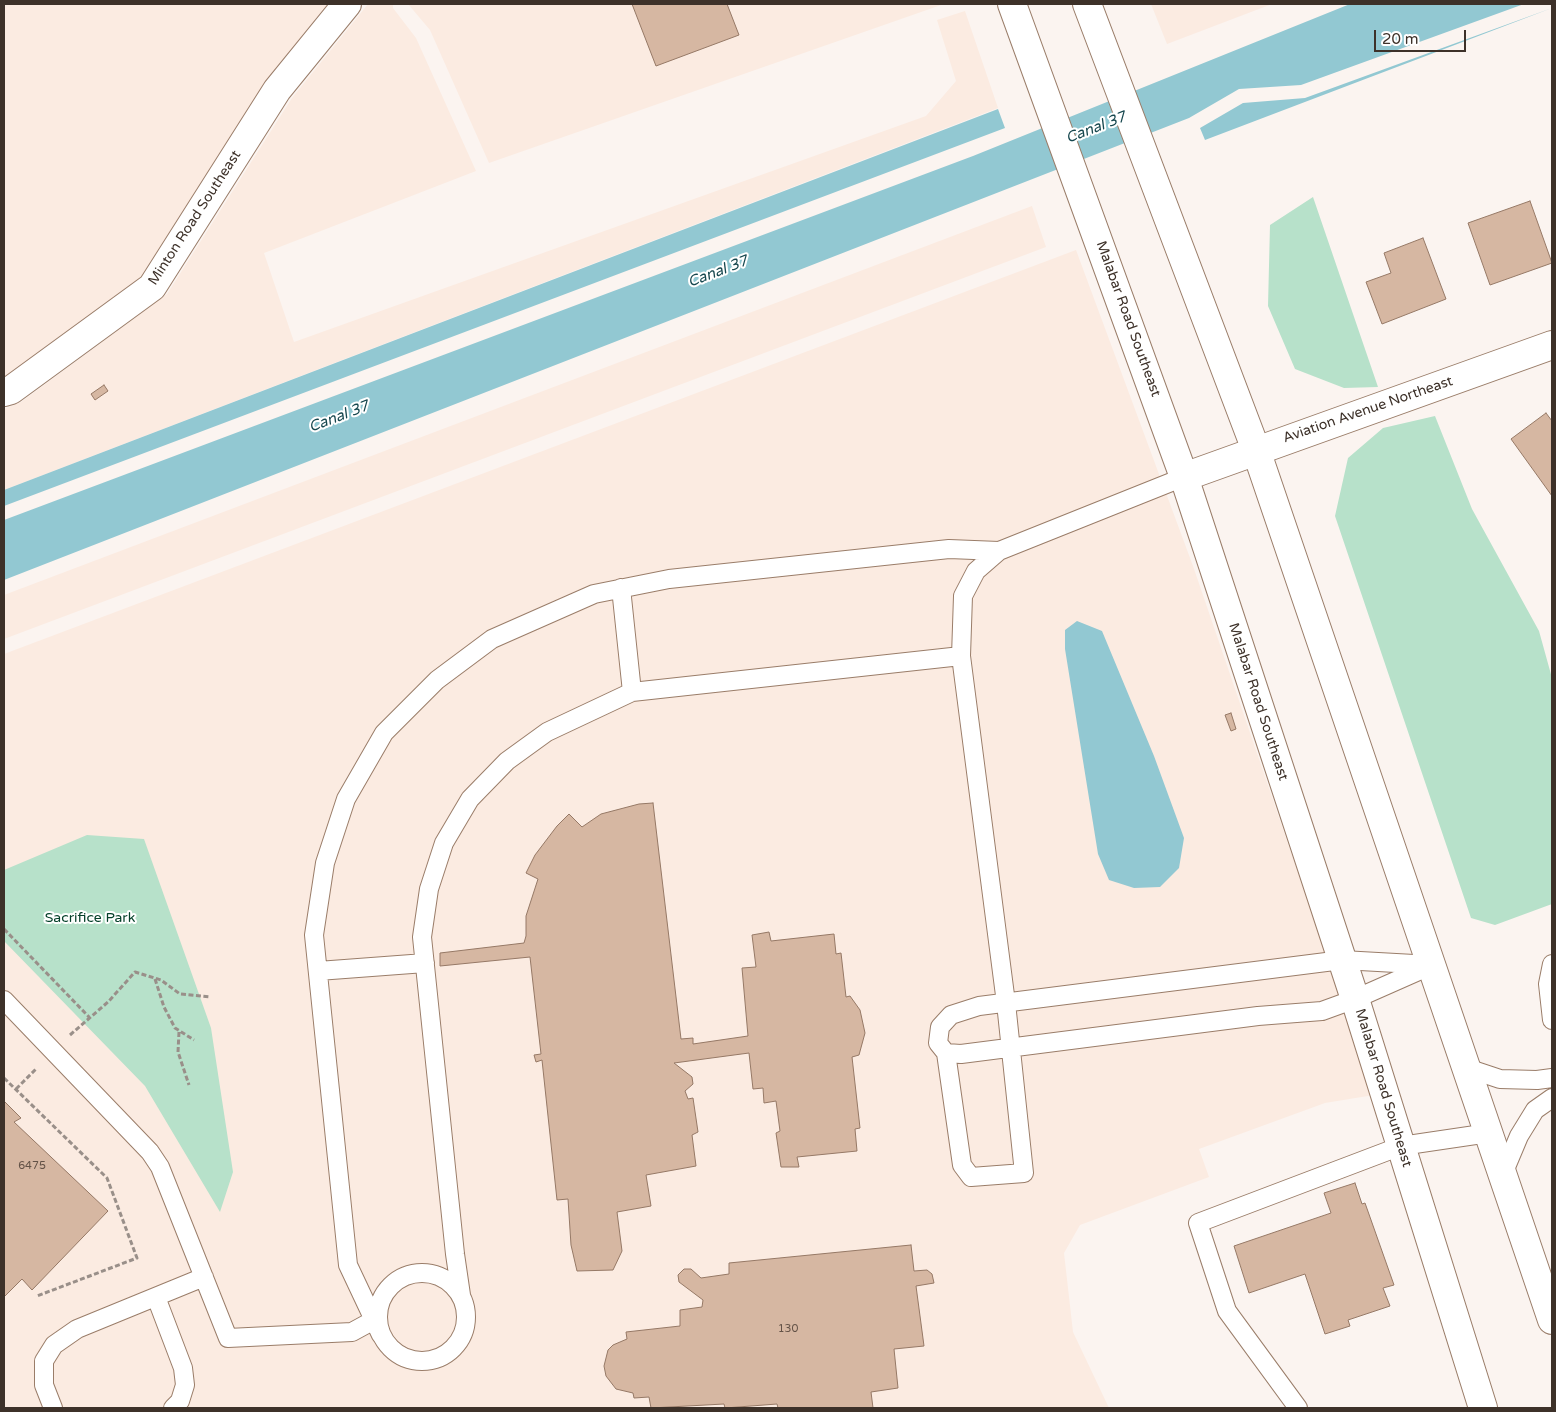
<!DOCTYPE html>
<html>
<head>
<meta charset="utf-8">
<style>
	body { margin:0 }
	#map { position:relative; width:1556px; height:1412px; overflow:hidden; background:#fbf4f0; font-family:"Varela Round",sans-serif }
	canvas { display:block }
	.frame { position:absolute; inset:0; border:5px solid #3d3129; pointer-events:none }
	.scale { position:absolute; left:1374px; top:30px; width:92px; height:22px; box-sizing:border-box; border:2px solid #3d3129; border-top:0; padding-left:6px; font-size:15px; line-height:18px; white-space:nowrap; color:#3d3129; -webkit-text-stroke:4px #fff; paint-order:stroke }
</style>
</head>
<body>
<div id="map">
<canvas width="1556" height="1412"></canvas>
<div class="frame"></div>
<div class="scale">20 m</div>
</div>
<script>
const ctx = document.querySelector('canvas').getContext('2d');
ctx.lineJoin = 'round';
function fill(path, color) { ctx.fillStyle = color; ctx.fill(path, 'evenodd'); }
const poly = rows => new Path2D(rows.map(r => 'M' + r).join(''));
function stroke(path, color, width, dash) { ctx.strokeStyle = color; ctx.lineWidth = width; ctx.lineCap = dash ? 'butt' : 'round'; ctx.setLineDash(dash || []); ctx.stroke(path); }
function write(font, color, halo, rows, align = 'center') {
  ctx.font = font + ' "Varela Round",sans-serif'; ctx.lineWidth = 4; ctx.setLineDash([]); ctx.textBaseline = 'middle'; ctx.strokeStyle = halo; ctx.fillStyle = color; for (const [text, x, y, turn = 0] of rows) {
    ctx.save(); ctx.translate(x, y); ctx.rotate((+turn || 0) * Math.PI / 180); ctx.textAlign = isNaN(turn) ? turn : align; if (halo) ctx.strokeText(text, 0, 0); ctx.fillText(text, 0, 0); ctx.restore();
  }
}
const built = poly([
	[4,4,347,4,152,287,4,392],
	[368,4,393,4,393,8,416,38,476,171,264,253,294,342,926,116,956,81,937,20,965,11,998,108,4,490,4,409,21,402,167,294,292,98],
	[408,4,944,4,489,163,430,30],
	[1151,4,1272,4,1167,44],
	[1032,206,1046,247,4,639,4,595],
	[1076,250,1193,566,1374,1095,1325,1103,1199,1149,1209,1177,1080,1225,1064,1253,1073,1332,1109,1408,4,1408,4,654]
]);
const green = poly([
	[1313,197,1378,387,1344,388,1295,369,1268,306,1270,225],
	[1435,416,1472,509,1539,631,1552,678,1552,904,1495,925,1471,918,1335,516,1348,458,1383,428],
	[87,835,144,839,211,1028,233,1172,220,1212,145,1086,4,941,4,870]
]);
const water = poly([
	[1350,4,1524,4,1301,85,1239,89,1189,118,4,580,4,520,973,156],
	[1552,8,1205,140,1200,128,1243,103,1305,98],
	[998,109,1005,128,4,506,4,490],
	[1077,621,1102,631,1154,756,1184,838,1179,868,1160,887,1134,888,1109,880,1098,854,1065,649,1065,630]
]);
const building = poly([
	[632,4,727,4,739,35,656,66,632,4],
	[1530,201,1552,263,1490,285,1468,223,1530,201],
	[1423,238,1446,299,1382,324,1366,282,1391,273,1384,253,1423,238],
	[104,385,108,391,95,400,91,394,104,385],
	[1546,413,1552,421,1552,496,1511,439,1546,413],
	[1231,713,1236,729,1231,731,1225,715,1231,713],
	[653,803,681,1039,693,1038,693,1044,748,1036,742,968,756,967,752,935,769,932,771,941,834,934,836,954,841,953,846,997,850,996,860,1010,865,1033,859,1055,852,1057,860,1128,855,1129,857,1151,797,1157,799,1167,781,1167,776,1133,780,1131,776,1101,764,1103,763,1088,753,1089,749,1053,674,1063,692,1077,693,1084,685,1091,688,1099,693,1098,698,1132,692,1135,696,1166,646,1175,651,1206,617,1212,622,1251,613,1270,577,1271,571,1245,568,1199,557,1200,542,1060,536,1062,534,1055,541,1054,530,957,440,966,440,953,524,943,526,936,526,916,538,879,526,873,535,855,557,826,569,814,582,827,601,814,639,804,653,803],
	[4,1101,21,1118,14,1122,108,1211,32,1290,22,1279,4,1297,4,1101],
	[1355,1183,1362,1204,1365,1203,1394,1285,1383,1288,1390,1306,1348,1320,1350,1326,1325,1334,1305,1274,1249,1293,1234,1246,1331,1213,1324,1193,1355,1183],
	[911,1245,914,1271,927,1270,932,1274,934,1283,916,1286,924,1346,894,1349,898,1388,871,1392,873,1408,778,1408,777,1404,725,1408,724,1404,651,1408,649,1397,634,1398,633,1393,616,1389,606,1376,604,1366,608,1350,613,1345,627,1339,626,1332,680,1326,680,1310,702,1307,703,1300,679,1282,678,1275,684,1269,691,1269,701,1278,729,1274,729,1263,911,1245]
]);
const path = poly([
	[4,929,89,1017],
	[155,979,164,1007,175,1028,194,1040],
	[179,1032,178,1052,189,1085],
	[70,1035,108,1002,135,972,161,980,180,994,210,997],
	[4,1078,107,1178,137,1258,37,1296],
	[16,1089,36,1069]
]);
const lane = poly([
	[621,588,632,692],
	[1342,960,1432,965,1355,999,1322,1011,1258,1016,961,1054,946,1053,938,1043,940,1027,951,1015,979,1006,1342,960],
	[1552,964,1548,984,1552,1020],
	[318,971,425,963],
	[4,1000,150,1152,160,1167,228,1338,352,1332,374,1320],
	[946,1053,962,1165,971,1177,1024,1173,1006,1003,961,656,963,596,976,571,999,551,1184,477],
	[1467,1068,1500,1079,1537,1080,1552,1078],
	[1503,1174,1519,1136,1535,1110,1552,1098],
	'378 1317a44 44 0 1 1 88 0a44 44 0 1 1-88 0Z',
	[461,1295,455,1254,422,937,429,889,444,843,470,799,507,761,547,732,632,692,961,656],
	[156,1297,183,1368,185,1385,180,1401,173,1408],
	[381,1335,348,1265,314,935,325,863,346,799,384,733,437,680,492,639,594,594,669,579,949,549,999,551],
	[53,1408,44,1385,44,1361,54,1345,77,1329,204,1277],
	[1298,1408,1227,1311,1198,1223,1401,1146,1489,1133]
]);
const street = poly([
	[1184,477,1552,345]
]);
const secondary = poly([
	[1012,4,1184,477,1355,999,1483,1408],
	[1087,4,1256,450,1552,1320],
	[4,392,11,390,152,287,277,90,347,4]
]);
const numberNames = [
	["6475",32,1166],
	["130",788,1329]
];
const streetNames = [
	["Minton Road Southeast",195,218,-57],
	["Malabar Road Southeast",1128,319,70],
	["Aviation Avenue Northeast",1368,410,-19],
	["Malabar Road Southeast",1258,702,72],
	["Malabar Road Southeast",1383,1088,73]
];
const parkNames = [
	["Sacrifice Park",90,918]
];
const waterNames = [
	["Canal 37",1096,128,-21],
	["Canal 37",718,272,-21],
	["Canal 37",339,417,-21]
];
fill(built, '#fbebe1');
fill(green, '#b7e1ca');
fill(water, '#92c8d2');
fill(building, '#d6b7a2');
stroke(building, '#967966', 1);
stroke(lane, '#9a7d69', 20);
stroke(street, '#9a7d69', 30);
stroke(secondary, '#9a7d69', 30);
stroke(path, '#998f89', 3, [5, 2.5]);
stroke(lane, '#fff', 18);
stroke(street, '#fff', 28);
stroke(secondary, '#fff', 28);
write('11px', '#635247', null, numberNames);
write('14px', '#3d3129', '#fff', streetNames);
write('14px', '#044029', '#fff', parkNames);
write('italic 15px', '#16474e', '#fff', waterNames);
</script>
</body>
</html>
